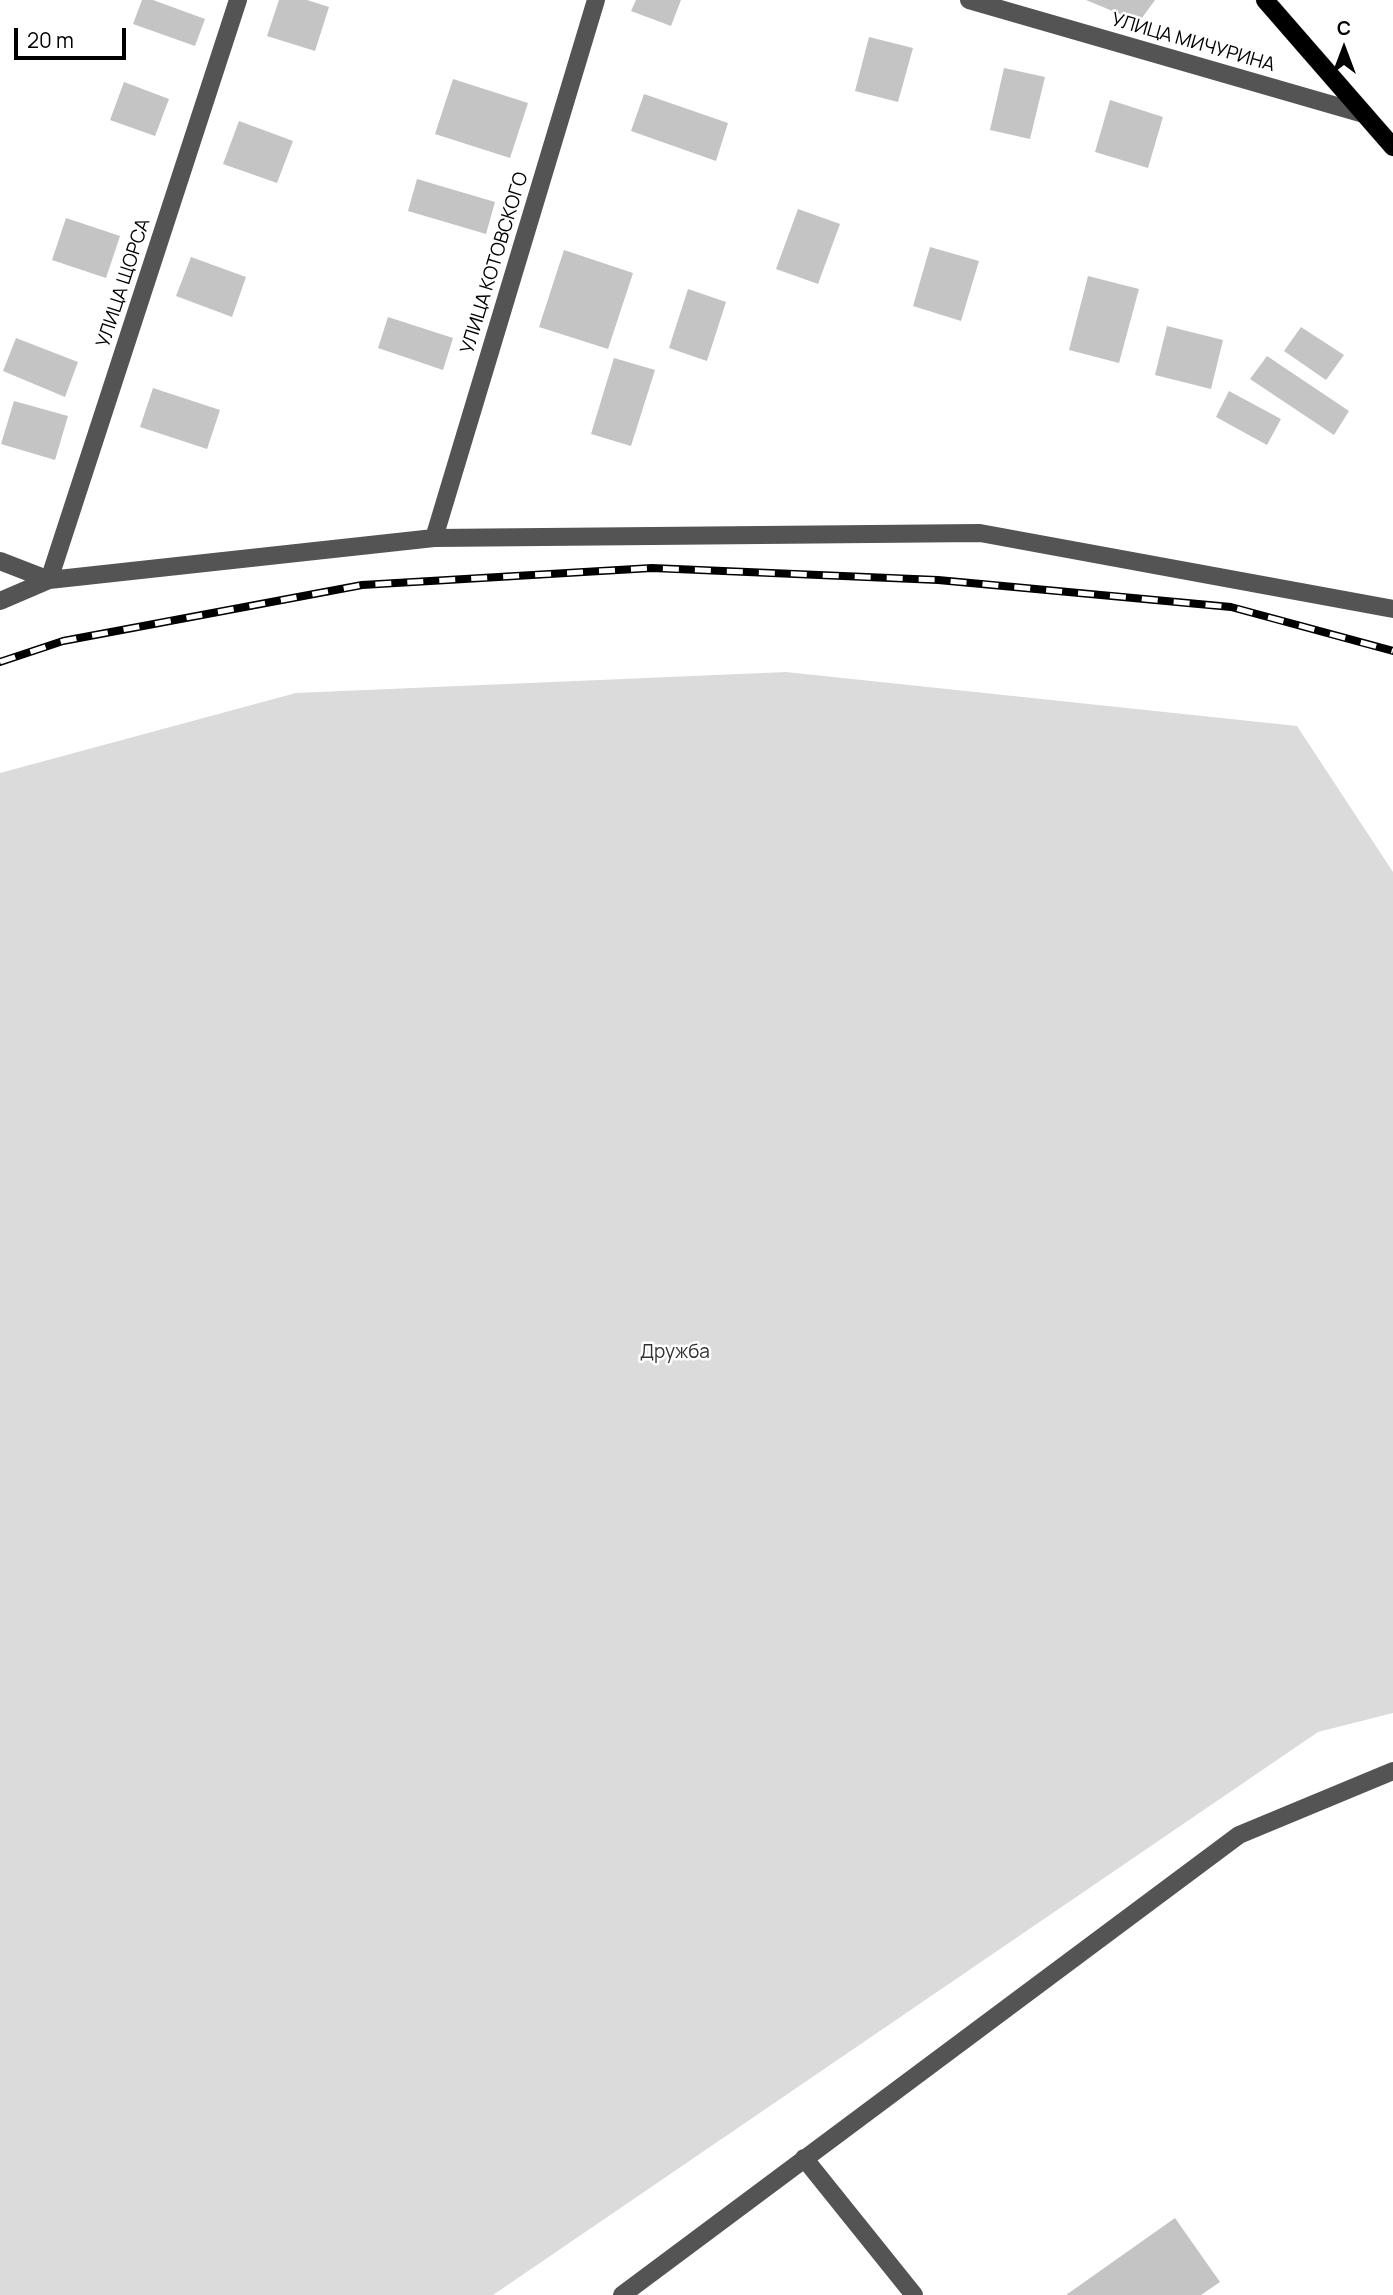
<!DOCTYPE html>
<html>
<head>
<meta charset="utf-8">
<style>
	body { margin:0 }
	#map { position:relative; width:1393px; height:2295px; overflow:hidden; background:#fff; font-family:Manrope,sans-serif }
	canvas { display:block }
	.north { position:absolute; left:1309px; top:14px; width:70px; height:70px; -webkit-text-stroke:5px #fff; paint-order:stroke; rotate:0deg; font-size:19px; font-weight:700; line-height:28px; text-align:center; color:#000 }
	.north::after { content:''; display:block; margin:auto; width:24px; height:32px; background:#000; clip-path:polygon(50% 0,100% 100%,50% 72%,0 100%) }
	.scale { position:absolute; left:14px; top:28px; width:112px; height:32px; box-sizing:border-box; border:4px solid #000; border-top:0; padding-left:9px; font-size:21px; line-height:24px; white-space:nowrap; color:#000; -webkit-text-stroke:5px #fff; paint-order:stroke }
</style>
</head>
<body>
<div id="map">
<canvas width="1393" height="2295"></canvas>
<div class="north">С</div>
<div class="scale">20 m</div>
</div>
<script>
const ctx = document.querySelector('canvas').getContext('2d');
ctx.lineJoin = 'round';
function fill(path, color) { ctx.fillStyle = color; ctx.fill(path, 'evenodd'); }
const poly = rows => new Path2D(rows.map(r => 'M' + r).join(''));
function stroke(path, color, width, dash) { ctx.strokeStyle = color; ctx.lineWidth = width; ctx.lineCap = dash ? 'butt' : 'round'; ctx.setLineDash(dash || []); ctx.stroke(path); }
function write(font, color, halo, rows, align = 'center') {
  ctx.font = font + ' Manrope,sans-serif'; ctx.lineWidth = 5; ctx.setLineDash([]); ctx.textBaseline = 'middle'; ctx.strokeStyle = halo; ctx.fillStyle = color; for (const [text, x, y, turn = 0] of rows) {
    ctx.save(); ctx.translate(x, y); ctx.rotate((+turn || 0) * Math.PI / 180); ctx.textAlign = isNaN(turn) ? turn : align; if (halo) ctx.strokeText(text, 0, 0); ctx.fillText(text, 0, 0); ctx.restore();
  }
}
const green = poly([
	[786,672,1297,726,1393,872,1393,1713,1318,1732,493,2295,0,2295,0,773,296,693]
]);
const building = poly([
	[142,0,153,0,205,19,195,46,133,24],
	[279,0,307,0,329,7,315,51,267,36],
	[636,0,681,0,671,26,631,11],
	[1086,0,1155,0,1139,22],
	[869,37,913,48,898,102,855,91],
	[1004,68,1045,77,1030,139,990,130],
	[453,79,528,103,510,158,435,134],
	[124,82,169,99,155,136,110,120],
	[644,94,728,123,716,161,631,131],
	[1110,100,1163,117,1148,168,1095,152],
	[239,121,293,141,277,183,223,164],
	[417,179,495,202,486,234,408,211],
	[798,209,840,224,818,284,776,269],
	[66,218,120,236,106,278,52,260],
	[930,247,979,261,961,321,913,306],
	[564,250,633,273,608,349,539,327],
	[191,257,246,277,232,317,176,296],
	[1088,276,1139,289,1119,363,1069,350],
	[688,289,726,302,707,361,669,348],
	[388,317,453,338,443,370,378,348],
	[1167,326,1223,340,1211,389,1155,375],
	[1301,327,1344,355,1326,380,1284,351],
	[16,338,78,362,65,397,3,371],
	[1267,356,1349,411,1334,435,1250,379],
	[614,358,655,370,631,446,591,434],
	[153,388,220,410,207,449,140,427],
	[1229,391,1281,419,1267,445,1216,417],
	[14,401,68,416,55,460,1,444],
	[1175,2218,1220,2282,1201,2295,1066,2295]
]);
const minor = poly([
	[969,0,1364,114],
	[434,538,596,0],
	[0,561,49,580],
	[49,580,238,0],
	[0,601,49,580,434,538,980,533,1393,609],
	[804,2158,914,2295],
	[622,2295,1239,1835,1393,1771]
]);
const major = poly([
	[1265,0,1393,147]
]);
const rail = poly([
	[0,662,63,641,362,585,652,568,938,580,1231,607,1393,651]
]);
const streetNames = [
	["УЛИЦА МИЧУРИНА",1193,43,16],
	["УЛИЦА КОТОВСКОГО",495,263,-73],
	["УЛИЦА ЩОРСА",124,283,-72]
];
const parkNames = [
	["Дружба",675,1353]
];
fill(green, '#dbdbdb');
fill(building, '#c4c4c4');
stroke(major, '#dbdbdb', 19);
stroke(minor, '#545454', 18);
stroke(major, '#000', 18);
stroke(rail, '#000', 8);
stroke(rail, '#fff', 5, [16]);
write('19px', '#000', '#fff', streetNames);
write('19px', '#323232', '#fff', parkNames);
</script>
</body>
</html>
